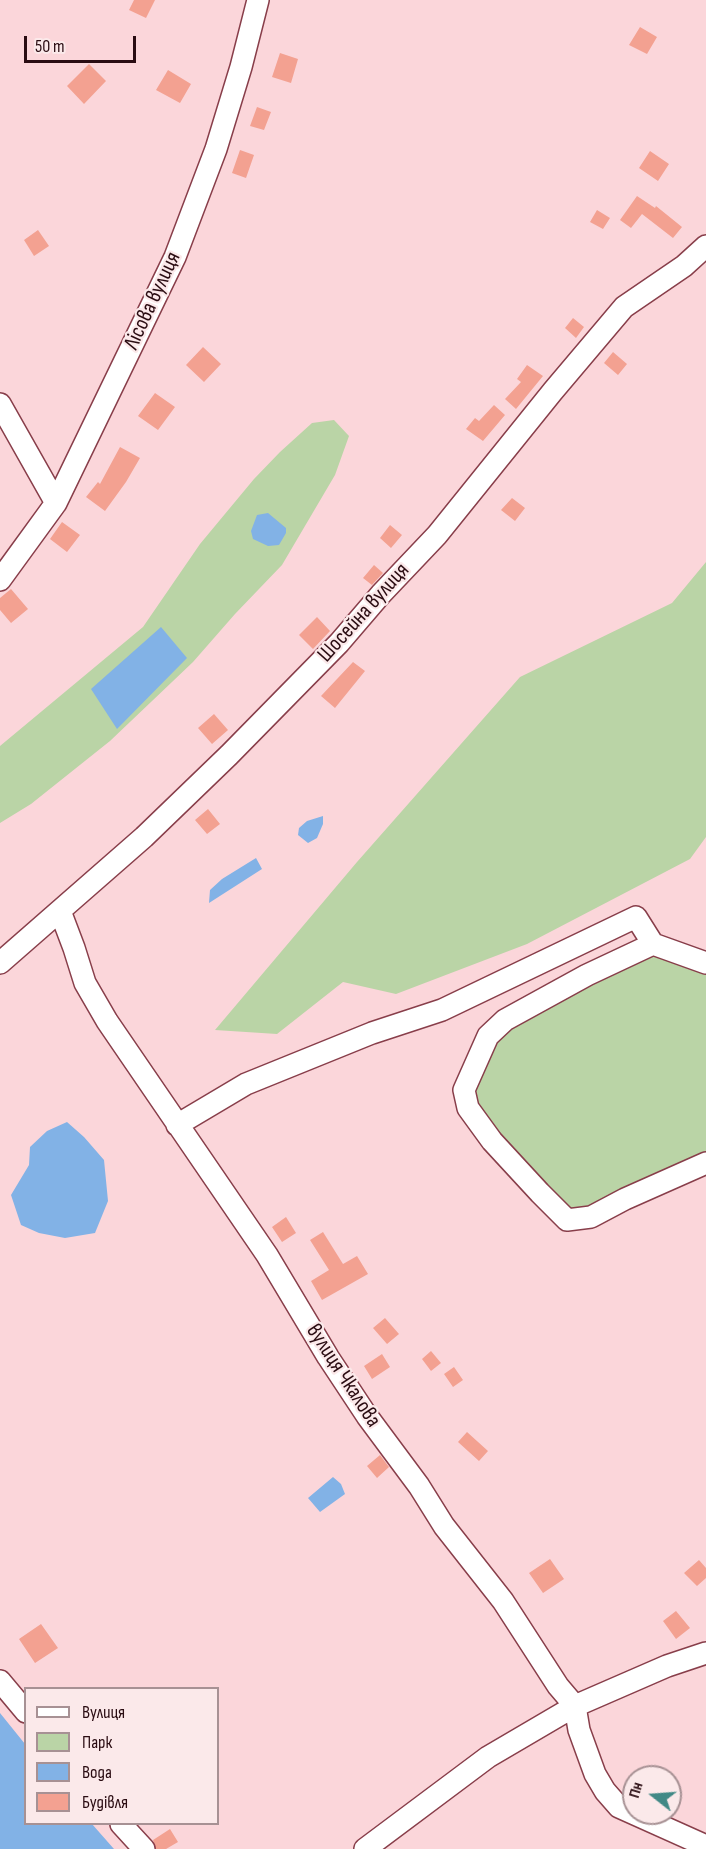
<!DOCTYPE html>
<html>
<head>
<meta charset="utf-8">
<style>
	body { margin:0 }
	#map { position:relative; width:706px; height:1849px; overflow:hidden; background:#fbd6da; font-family:"Sofia Sans Condensed",sans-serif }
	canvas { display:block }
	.legend { position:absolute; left:24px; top:1687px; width:195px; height:138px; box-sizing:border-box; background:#fbe9ea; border:2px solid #a79194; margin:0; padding:8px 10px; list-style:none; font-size:18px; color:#2a0c12 }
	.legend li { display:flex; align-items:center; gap:12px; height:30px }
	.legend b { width:30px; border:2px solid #a79194 }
	.north { position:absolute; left:622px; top:1765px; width:60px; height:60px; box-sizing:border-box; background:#fbe9ea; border:2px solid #a79194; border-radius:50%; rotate:287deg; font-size:16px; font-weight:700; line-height:24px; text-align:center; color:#2a0c12 }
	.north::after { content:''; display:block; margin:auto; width:21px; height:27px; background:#418986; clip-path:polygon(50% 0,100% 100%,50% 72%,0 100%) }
	.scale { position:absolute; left:24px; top:36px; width:112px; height:27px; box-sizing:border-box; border:3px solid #2a0c12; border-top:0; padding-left:8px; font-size:18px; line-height:21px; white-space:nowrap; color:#2a0c12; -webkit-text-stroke:4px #fbe9ea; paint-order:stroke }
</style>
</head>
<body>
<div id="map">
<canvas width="706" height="1849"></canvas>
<ul class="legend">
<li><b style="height:8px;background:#fff"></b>Вулиця</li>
<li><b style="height:16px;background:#bad4a6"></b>Парк</li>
<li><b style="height:16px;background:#82b2e6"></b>Вода</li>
<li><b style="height:16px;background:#f3a191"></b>Будівля</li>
</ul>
<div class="north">Пн</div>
<div class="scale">50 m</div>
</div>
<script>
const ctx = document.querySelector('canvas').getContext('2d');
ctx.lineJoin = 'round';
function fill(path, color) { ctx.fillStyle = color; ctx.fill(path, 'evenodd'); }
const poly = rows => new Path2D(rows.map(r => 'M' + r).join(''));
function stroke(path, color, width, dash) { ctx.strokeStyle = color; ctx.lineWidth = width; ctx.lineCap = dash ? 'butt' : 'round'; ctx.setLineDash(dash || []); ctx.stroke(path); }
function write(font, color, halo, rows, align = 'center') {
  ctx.font = font + ' "Sofia Sans Condensed",sans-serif'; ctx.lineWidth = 4.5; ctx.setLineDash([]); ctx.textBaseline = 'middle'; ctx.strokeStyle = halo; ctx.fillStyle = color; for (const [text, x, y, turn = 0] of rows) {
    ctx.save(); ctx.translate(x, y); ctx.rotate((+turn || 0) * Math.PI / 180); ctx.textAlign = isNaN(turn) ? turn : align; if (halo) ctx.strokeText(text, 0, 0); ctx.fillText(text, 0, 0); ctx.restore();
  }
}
const green = poly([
	[334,420,349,436,335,475,282,565,235,614,193,662,110,741,31,804,0,823,0,746,143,627,200,544,254,479,280,452,312,423],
	[706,562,706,837,690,859,527,944,396,994,343,982,277,1034,215,1030,357,862,520,677,672,603],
	[658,954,706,970,706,1155,585,1211,568,1212,474,1104,471,1089,505,1026,649,955]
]);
const water = poly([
	[268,513,286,528,286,533,279,545,268,546,253,539,251,531,257,515],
	[161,627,187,658,117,729,91,689],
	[323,816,323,824,317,838,308,843,298,835,299,828,307,821],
	[256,858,262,869,209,903,210,890,222,879],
	[67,1122,84,1137,104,1160,108,1201,95,1233,65,1238,39,1233,21,1225,11,1195,29,1165,30,1147,47,1131],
	[333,1477,341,1484,345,1494,320,1512,308,1498],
	[0,1713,25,1744,26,1824,92,1824,114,1849,0,1849]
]);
const building = poly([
	[134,0,155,0,146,18,129,10],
	[640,27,657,37,647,54,629,45],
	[280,53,298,59,291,83,272,77],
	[89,64,106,81,84,104,67,86],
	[168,70,191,84,180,103,156,90],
	[257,107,271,112,264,130,250,126],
	[240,150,254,155,246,178,232,173],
	[650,151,669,164,658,181,639,168],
	[637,196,655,208,656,206,682,227,673,238,642,214,631,228,620,220],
	[597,210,610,218,603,229,590,222],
	[38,230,49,246,34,256,24,240],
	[573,318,584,327,576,338,565,328],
	[203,347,221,364,204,382,186,365],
	[613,352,627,364,618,375,604,363],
	[527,365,543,376,516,409,505,399,521,382,517,379],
	[155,393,175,407,158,430,138,416],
	[494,405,505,415,483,441,466,429,475,418,479,421],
	[120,447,140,458,126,482,105,511,86,497,98,482,100,484],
	[512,498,525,508,515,521,501,510],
	[62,522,80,535,67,552,50,539],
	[390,525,402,535,391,548,380,538],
	[374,565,383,573,372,585,363,578],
	[11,589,28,609,11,623,0,610,0,598],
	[317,617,330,631,313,649,299,635],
	[353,662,365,671,335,708,321,696],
	[214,714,228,730,212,744,198,728],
	[208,809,220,824,207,834,195,820],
	[286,1217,296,1233,282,1242,272,1227],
	[323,1232,343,1264,357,1256,368,1274,322,1300,311,1281,329,1270,310,1240],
	[385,1318,399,1334,387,1344,373,1328],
	[431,1351,441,1363,431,1371,422,1359],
	[382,1354,390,1367,372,1379,364,1366],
	[454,1367,463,1380,453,1387,444,1374],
	[467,1432,488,1451,479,1461,458,1442],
	[380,1455,389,1467,377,1478,367,1466],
	[550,1559,564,1579,543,1593,529,1573],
	[699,1560,706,1568,706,1578,697,1586,684,1573],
	[676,1611,690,1628,676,1639,663,1621],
	[41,1624,58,1648,35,1663,19,1639],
	[170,1829,178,1842,166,1849,156,1849,153,1840]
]);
const minor = poly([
	[0,404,56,503],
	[0,580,56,503,175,257,216,149,241,67,258,0],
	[60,911,74,948,85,983,107,1021,267,1255,328,1357,367,1416,419,1486,444,1526,503,1601,558,1686,575,1706,579,1730,595,1774,605,1791,619,1807,706,1846],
	[653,944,587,975,505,1020,488,1036,464,1090,468,1108,492,1141,540,1193,567,1220,591,1217,625,1199,706,1163],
	[0,963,144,837,229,755,339,643,381,594,437,535,553,391,624,307,684,266,706,246],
	[177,1125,246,1084,372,1033,442,1010,636,917,653,944,706,963],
	[0,1681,26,1712],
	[121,1824,144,1849],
	[365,1849,488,1757,575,1706,667,1666,706,1653]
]);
const streetNames = [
	["Лісова вулиця",153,301,-65],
	["Шосейна вулиця",364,613,-48],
	["вулиця Чкалова",343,1376,57]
];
fill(green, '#bad4a6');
fill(water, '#82b2e6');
fill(building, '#f3a191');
stroke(minor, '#883e4a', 24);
stroke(minor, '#fff', 21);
write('22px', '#2a0c12', '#fbe9ea', streetNames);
</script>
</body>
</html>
